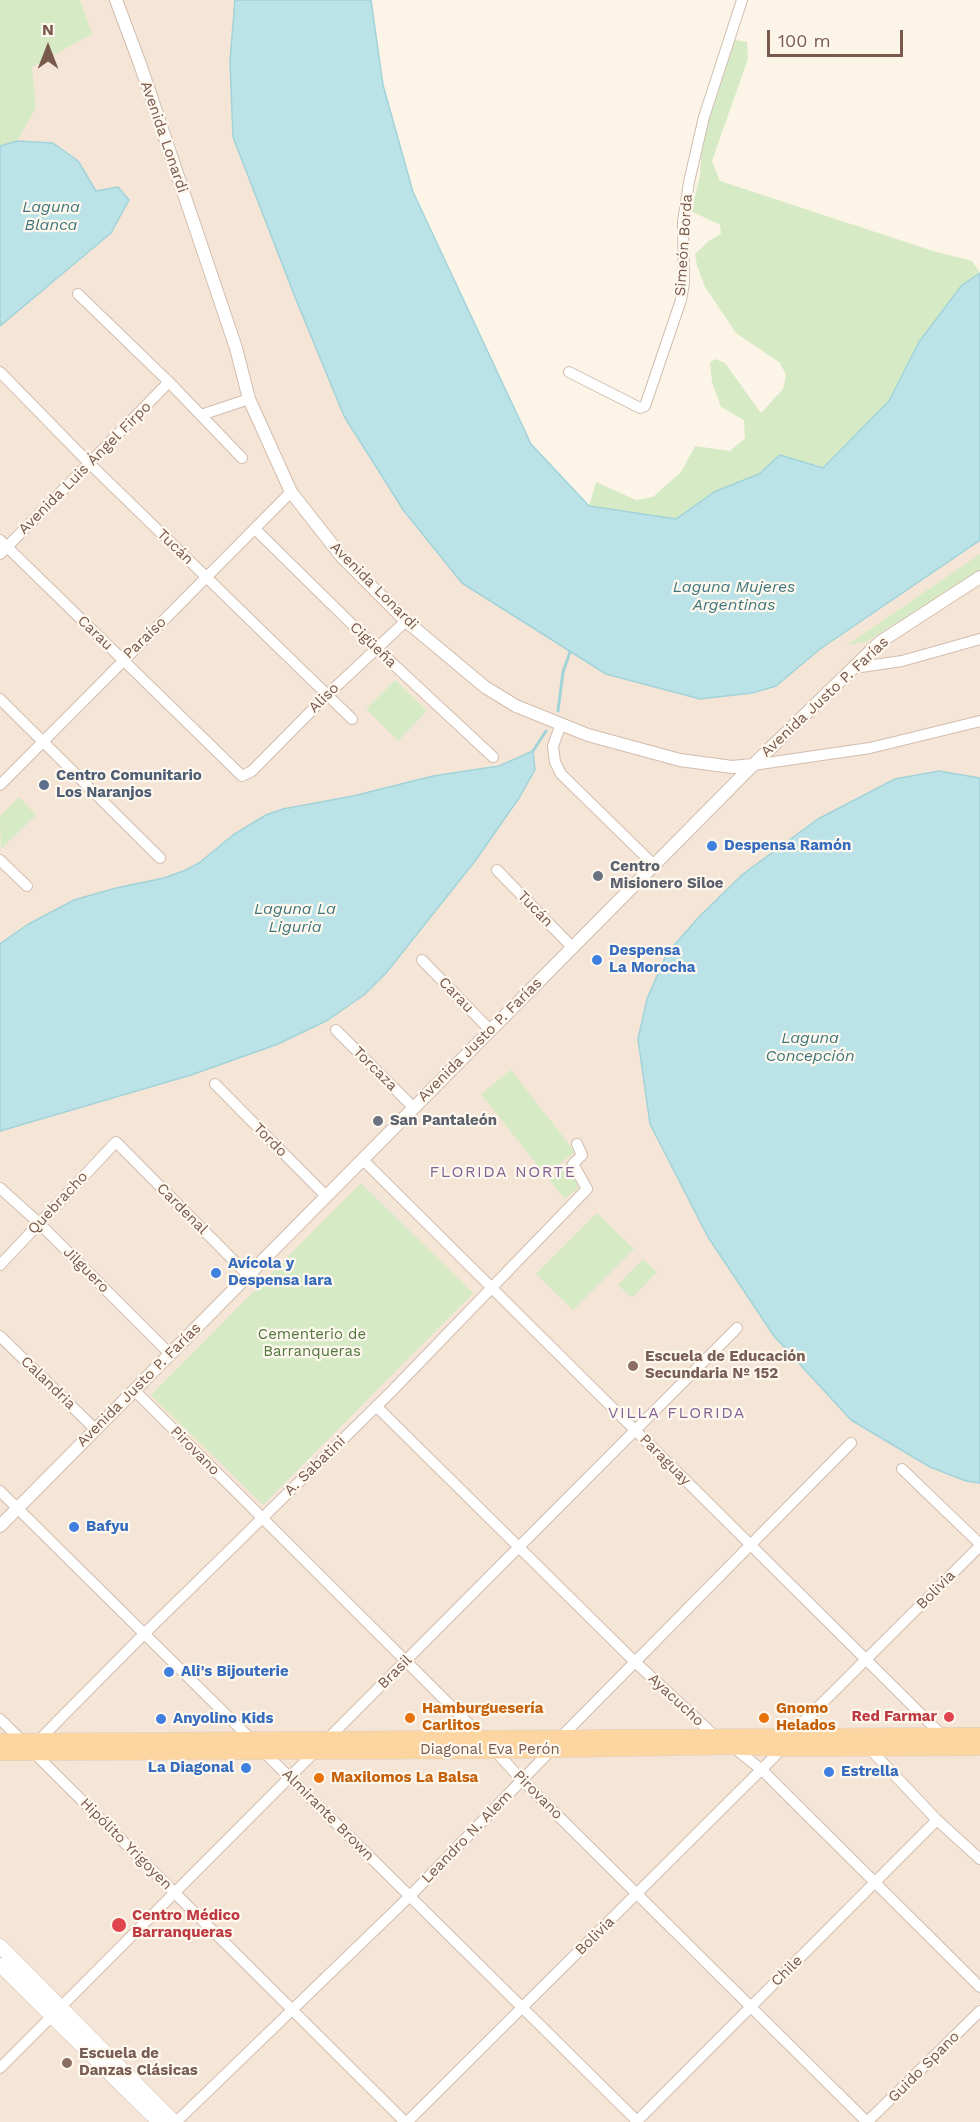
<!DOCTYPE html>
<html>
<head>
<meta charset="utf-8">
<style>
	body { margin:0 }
	#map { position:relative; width:980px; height:2122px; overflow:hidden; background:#fdf4e8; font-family:"Work Sans",sans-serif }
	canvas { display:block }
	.north { position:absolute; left:18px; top:18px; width:60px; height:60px; -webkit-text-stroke:4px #fff8ee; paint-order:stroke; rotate:0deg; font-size:16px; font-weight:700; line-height:24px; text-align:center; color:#78594b }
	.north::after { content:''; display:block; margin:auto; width:21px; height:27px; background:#78594b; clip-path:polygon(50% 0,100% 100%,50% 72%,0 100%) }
	.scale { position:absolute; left:767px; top:30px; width:136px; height:27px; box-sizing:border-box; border:3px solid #78594b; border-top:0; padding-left:8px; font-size:18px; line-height:21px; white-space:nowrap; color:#78594b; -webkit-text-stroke:4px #fff8ee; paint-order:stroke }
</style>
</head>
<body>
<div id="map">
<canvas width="980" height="2122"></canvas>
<div class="north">N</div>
<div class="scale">100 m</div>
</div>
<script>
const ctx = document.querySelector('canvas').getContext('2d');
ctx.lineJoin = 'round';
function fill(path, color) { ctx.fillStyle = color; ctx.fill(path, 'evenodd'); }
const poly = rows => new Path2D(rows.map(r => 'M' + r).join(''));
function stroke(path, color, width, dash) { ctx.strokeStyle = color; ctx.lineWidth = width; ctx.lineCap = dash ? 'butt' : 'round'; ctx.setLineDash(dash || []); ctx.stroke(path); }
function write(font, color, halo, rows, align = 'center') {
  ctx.font = font + ' "Work Sans",sans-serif'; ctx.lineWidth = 4.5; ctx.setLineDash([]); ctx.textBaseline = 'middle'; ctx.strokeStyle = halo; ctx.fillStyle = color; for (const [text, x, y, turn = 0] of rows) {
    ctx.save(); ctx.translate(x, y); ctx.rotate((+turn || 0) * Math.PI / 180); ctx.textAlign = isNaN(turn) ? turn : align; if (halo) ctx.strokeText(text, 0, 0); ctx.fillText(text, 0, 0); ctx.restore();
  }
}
const residential = poly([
	[0,0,235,0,230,61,233,137,344,416,404,511,462,583,606,674,700,699,776,686,820,649,980,540,980,2122,0,2122]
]);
const green = poly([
	[0,0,80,0,92,34,32,67,36,108,17,141,0,146],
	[735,40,747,42,748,59,712,161,720,181,933,251,972,261,980,273,962,285,919,342,890,401,822,468,780,456,759,474,714,492,676,519,589,506,596,482,636,500,653,497,681,472,695,446,730,451,745,438,744,420,721,407,712,382,710,362,715,359,725,363,761,413,783,389,786,375,780,363,736,333,705,287,697,266,695,254,710,240,721,234,720,225,691,211,700,176,702,140],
	[980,554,980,570,866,642,847,645],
	[395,680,427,711,398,741,366,709],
	[19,797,36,815,1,849,0,816],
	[511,1070,575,1152,545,1175,481,1094],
	[568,1162,578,1188,565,1199,549,1180],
	[361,1183,473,1293,263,1505,151,1395],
	[597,1213,634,1249,573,1310,536,1274],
	[643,1259,657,1272,632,1298,618,1285]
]);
const water = poly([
	[235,0,371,0,383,85,413,192,531,444,589,506,676,519,714,492,759,474,780,455,823,468,889,401,919,342,962,285,980,273,980,540,820,649,776,686,752,693,700,699,606,674,462,583,404,511,344,416,295,297,233,137,230,61,235,0],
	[17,141,53,143,78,161,96,191,118,187,129,200,111,233,0,326,0,146,17,141],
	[533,751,535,770,519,798,475,861,386,973,365,994,328,1020,278,1044,191,1075,0,1131,0,944,27,925,74,900,116,888,164,878,186,870,199,863,233,835,266,815,283,809,353,796,433,776,499,766,533,751],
	[939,771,980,778,980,1483,966,1481,930,1467,851,1420,774,1336,708,1237,650,1124,638,1039,647,999,667,953,700,916,743,874,818,819,895,779,939,771]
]);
const stream = poly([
	[558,711,563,672,570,652],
	[533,751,546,731]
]);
const minor = poly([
	[78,294,169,382,242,458],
	[0,372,89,463,352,719],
	[569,372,640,408,645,406,681,300,684,283,683,222,689,182,704,117,742,0],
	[201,415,249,399],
	[256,530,376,648,493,757],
	[0,540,242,776,252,771,326,696,406,621],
	[0,554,169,382],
	[854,668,902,661,980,639],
	[0,699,160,858],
	[561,724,553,746,555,762,561,774,654,865],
	[753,765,870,748,980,721],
	[0,785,291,492],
	[0,860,27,886],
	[497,870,572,947],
	[422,960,490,1030],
	[336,1030,414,1108],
	[215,1084,326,1196],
	[363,1160,942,1735],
	[0,1188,39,1223,170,1354],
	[0,1265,116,1142,248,1275],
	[0,1336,95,1429],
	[134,1390,483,1738,522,1780,867,2122],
	[376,1406,634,1661,717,1738],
	[902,1469,980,1544],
	[0,1491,638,2122],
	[0,1719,405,2122],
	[789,1736,980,1546],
	[39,1740,144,1634,391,1392,587,1189,573,1164,582,1155,577,1144],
	[733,1747,762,1770,980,1987],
	[869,1748,937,1820,980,1859],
	[0,2068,737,1328],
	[176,2122,410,1896,551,1750,560,1738,851,1443],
	[407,2122,782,1749],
	[636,2122,937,1820],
	[867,2122,980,2011]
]);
const tertiary = poly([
	[116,0,140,64,236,348,249,399,291,492,342,557,406,621,485,687,516,706,588,735,680,760,732,767,753,765],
	[0,1526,753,765,880,642,980,577]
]);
const secondary = poly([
	[0,1946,174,2122],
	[0,1965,159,2122]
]);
const primary = poly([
	[0,1741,980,1735],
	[0,1753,495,1751,734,1747,782,1749,980,1748]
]);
const markers = [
	[44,785,6,"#5c6f8a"],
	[712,846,6,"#3f7fe0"],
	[598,876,6,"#6b7280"],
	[597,960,6,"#3f7fe0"],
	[378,1121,6,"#6b7280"],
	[216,1273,6,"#3f7fe0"],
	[633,1366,6,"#8d6e63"],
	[74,1527,6,"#3f7fe0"],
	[169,1672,6,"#3f7fe0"],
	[949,1717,6,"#e0444e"],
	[410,1718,6,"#e8710a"],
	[764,1718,6,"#e8710a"],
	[161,1719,6,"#3f7fe0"],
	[246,1768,6,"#3f7fe0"],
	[829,1772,6,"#3f7fe0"],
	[319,1778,6,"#e8710a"],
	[119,1925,8,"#e0444e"],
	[67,2063,6,"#8d6e63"]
];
const streetNames = [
	["Avenida Lonardi",164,137,71],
	["Simeón Borda",684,245,-86],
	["Avenida Luis Ángel Firpo",85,468,-45],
	["Tucán",175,547,44],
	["Avenida Lonardi",374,586,45],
	["Carau",95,633,44],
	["Paraíso",145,638,-44],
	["Cigüeña",373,645,44],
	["Avenida Justo P. Farías",825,697,-43],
	["Aliso",324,698,-45],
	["Tucán",535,909,46],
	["Carau",456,995,46],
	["Avenida Justo P. Farías",480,1040,-45],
	["Torcaza",375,1069,45],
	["Tordo",270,1140,45],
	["Quebracho",58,1203,-47],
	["Cardenal",182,1209,45],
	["Jilguero",86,1270,45],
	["Calandria",48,1383,44],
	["Avenida Justo P. Farías",139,1385,-45],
	["Pirovano",195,1451,45],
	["Paraguay",665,1460,45],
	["A. Sabatini",315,1466,-44],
	["Bolivia",936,1590,-45],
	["Brasil",395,1672,-45],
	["Ayacucho",676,1700,43],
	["Diagonal Eva Perón",490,1750],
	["Pirovano",538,1795,45],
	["Almirante Brown",328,1815,45],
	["Leandro N. Alem",467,1837,-46],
	["Hipólito Yrigoyen",126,1844,45],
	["Bolivia",595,1936,-44],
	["Chile",787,1971,-45],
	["Guido Spano",924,2067,-45]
];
const serviceNames = [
	["Centro Comunitario",56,776],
	["Los Naranjos",56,793]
];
const shopNames = [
	["Despensa Ramón",724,846],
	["Despensa",609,951],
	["La Morocha",609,968],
	["Avícola y",228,1264],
	["Despensa Iara",228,1281],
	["Bafyu",86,1527],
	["Ali's Bijouterie",181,1672],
	["Anyolino Kids",173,1719],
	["La Diagonal",234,1768,"right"],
	["Estrella",841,1772]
];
const worshipNames = [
	["Centro",610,867],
	["Misionero Siloe",610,884],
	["San Pantaleón",390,1121]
];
const parkNames = [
	["Cementerio de",312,1335],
	["Barranqueras",312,1352]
];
const educationNames = [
	["Escuela de Educación",645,1357],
	["Secundaria Nº 152",645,1374],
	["Escuela de",79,2054],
	["Danzas Clásicas",79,2071]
];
const foodNames = [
	["Hamburguesería",422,1709],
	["Carlitos",422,1726],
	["Gnomo",776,1709],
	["Helados",776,1726],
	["Maxilomos La Balsa",331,1778]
];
const healthNames = [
	["Red Farmar",937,1717],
	["Centro Médico",132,1916,"left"],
	["Barranqueras",132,1933,"left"]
];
const waterNames = [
	["Laguna",51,207],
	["Blanca",51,225],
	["Laguna Mujeres",734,587],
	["Argentinas",734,605],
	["Laguna La",295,909],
	["Liguria",295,927],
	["Laguna",810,1038],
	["Concepción",810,1056]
];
const neighbourhoodNames = [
	["FLORIDA NORTE",503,1172],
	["VILLA FLORIDA",677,1413]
];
fill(residential, '#f5e5d6');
fill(green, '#d6ebc5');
fill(water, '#bbe3e7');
stroke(water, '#a1d3d9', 1.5);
stroke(stream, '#a1d3d9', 3);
stroke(minor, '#d2bdaf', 12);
stroke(tertiary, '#d2bdaf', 14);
stroke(secondary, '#d5bdad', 15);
stroke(primary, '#d9d1cd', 16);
stroke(minor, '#fff', 10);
stroke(tertiary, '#fff', 12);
stroke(secondary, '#fff', 14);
stroke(primary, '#fcd5a0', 15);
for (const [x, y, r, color] of markers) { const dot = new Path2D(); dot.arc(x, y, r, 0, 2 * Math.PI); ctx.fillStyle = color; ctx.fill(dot); stroke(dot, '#fff8ee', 2); }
write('15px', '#78594b', '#fff8ee', streetNames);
write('bold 15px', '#4e5e75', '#fff8ee', serviceNames, 'left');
write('bold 15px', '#366cbe', '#fff8ee', shopNames, 'left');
write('bold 15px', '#5b616d', '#fff8ee', worshipNames, 'left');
write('15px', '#527840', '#fff8ee', parkNames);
write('bold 15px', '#785e54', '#fff8ee', educationNames, 'left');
write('bold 15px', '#c56008', '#fff8ee', foodNames, 'left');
write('bold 15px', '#be3a42', '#fff8ee', healthNames, 'right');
write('italic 16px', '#3e767d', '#fff8ee', waterNames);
ctx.letterSpacing = '1.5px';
write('16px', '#816394', '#fff8ee', neighbourhoodNames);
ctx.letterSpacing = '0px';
</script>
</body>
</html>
